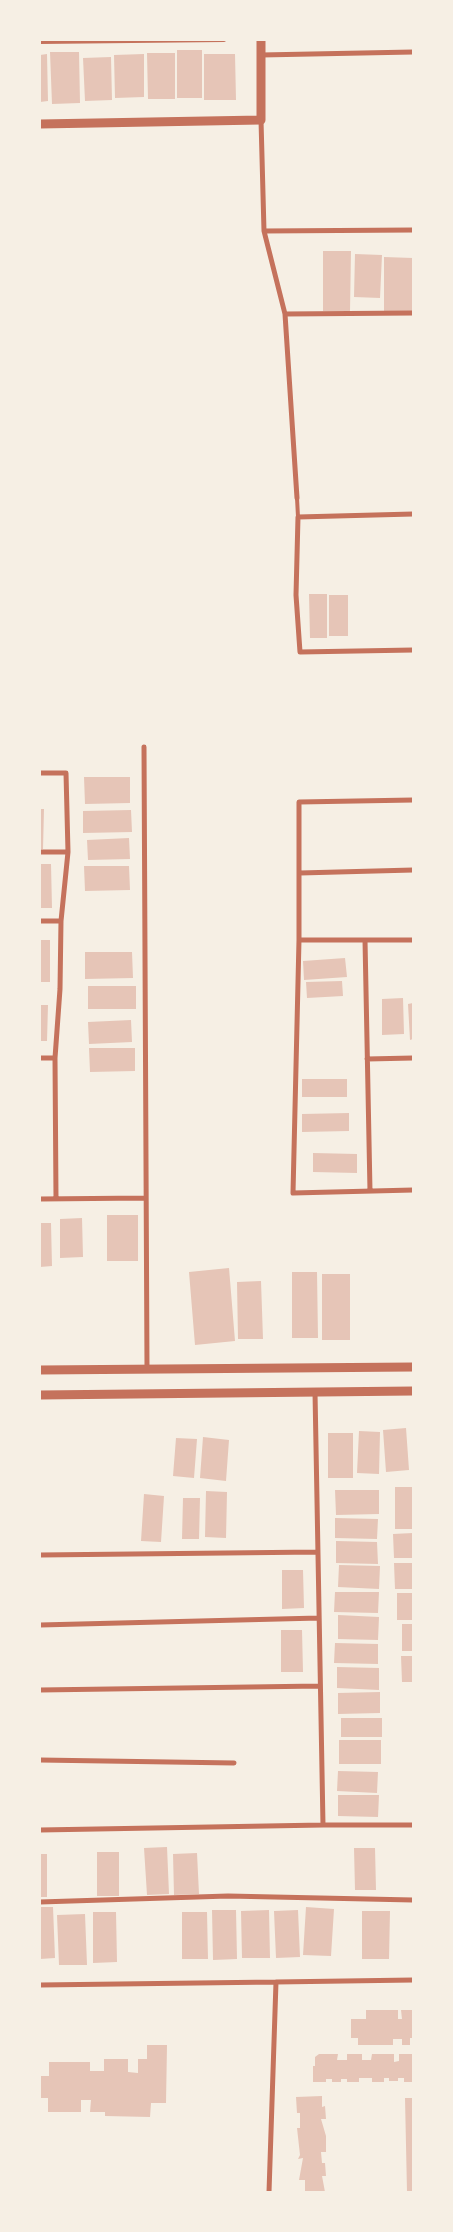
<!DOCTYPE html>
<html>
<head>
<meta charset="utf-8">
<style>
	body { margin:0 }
	#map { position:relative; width:453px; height:2232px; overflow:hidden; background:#f6efe4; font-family:Cabin,sans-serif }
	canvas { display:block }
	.frame { position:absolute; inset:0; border:41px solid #f6efe4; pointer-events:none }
</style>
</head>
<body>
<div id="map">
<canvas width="453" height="2232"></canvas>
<div class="frame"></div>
</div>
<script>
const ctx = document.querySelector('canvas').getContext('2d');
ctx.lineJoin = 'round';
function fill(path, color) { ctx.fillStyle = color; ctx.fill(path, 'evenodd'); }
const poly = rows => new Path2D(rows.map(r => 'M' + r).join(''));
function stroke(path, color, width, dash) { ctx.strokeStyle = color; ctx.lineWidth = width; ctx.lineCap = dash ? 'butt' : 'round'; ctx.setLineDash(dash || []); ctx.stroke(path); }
const building = poly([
	[177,50,202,50,202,98,177,98],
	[50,52,79,52,80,103,52,104],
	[147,53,175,53,175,99,148,99],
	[47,54,48,101,40,102,40,55],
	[144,54,144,97,115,98,114,55],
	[204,54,235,54,236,100,204,100],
	[111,57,112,100,85,101,83,58],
	[323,251,351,251,350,311,323,311],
	[355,254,382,255,380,298,354,297],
	[384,257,413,258,413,312,384,311],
	[309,594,327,594,327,638,310,638],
	[329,595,348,595,348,636,329,636],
	[84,777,130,777,130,803,85,804],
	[40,809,44,809,43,849,40,849],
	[131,810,132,832,83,833,83,811],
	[129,838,130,859,88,860,87,840],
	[40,864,51,864,52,908,40,908],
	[84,866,129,866,130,890,85,891],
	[40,940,50,940,50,982,40,982],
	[85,952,132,952,133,978,85,979],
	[345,958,347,977,304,980,303,961],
	[342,981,343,996,307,998,306,982],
	[88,986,136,986,136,1009,88,1009],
	[403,998,404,1034,382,1035,382,999],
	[413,1003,413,1039,410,1040,408,1004],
	[40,1005,48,1005,47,1041,40,1041],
	[131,1020,132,1042,89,1044,88,1022],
	[89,1048,135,1048,135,1071,90,1072],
	[302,1079,347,1079,347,1097,302,1097],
	[349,1113,349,1131,302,1132,302,1114],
	[313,1153,357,1154,357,1173,313,1172],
	[107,1215,138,1215,138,1261,107,1261],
	[82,1218,83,1257,60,1258,60,1219],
	[40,1223,51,1223,52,1266,40,1267],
	[229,1268,235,1341,195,1345,189,1272],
	[292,1272,317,1272,318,1338,292,1338],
	[322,1274,350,1274,350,1340,322,1340],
	[261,1281,263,1339,238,1339,237,1282],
	[406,1428,409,1470,386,1472,383,1430],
	[359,1431,380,1432,379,1474,357,1473],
	[328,1433,353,1433,353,1478,328,1478],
	[203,1437,229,1440,226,1481,200,1478],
	[176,1438,197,1439,194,1478,173,1476],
	[395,1487,413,1487,413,1529,395,1529],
	[335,1490,379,1490,379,1514,336,1515],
	[206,1491,227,1492,226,1538,205,1537],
	[144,1494,164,1496,161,1542,141,1541],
	[183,1498,200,1498,199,1539,182,1539],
	[335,1518,378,1519,377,1539,335,1538],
	[413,1533,413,1558,394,1558,393,1534],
	[336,1541,377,1542,378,1564,336,1563],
	[394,1563,413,1563,413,1589,395,1589],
	[339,1565,380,1566,379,1589,338,1587],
	[282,1570,303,1570,304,1608,282,1609],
	[335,1592,379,1592,378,1613,334,1612],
	[397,1593,413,1593,413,1620,397,1620],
	[338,1615,379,1617,378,1640,338,1639],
	[402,1624,413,1624,413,1651,402,1651],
	[281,1630,302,1630,303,1672,281,1672],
	[335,1643,378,1644,378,1664,334,1663],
	[401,1656,413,1656,413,1682,402,1682],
	[337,1667,379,1668,379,1690,337,1688],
	[380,1692,380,1713,338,1714,338,1693],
	[341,1718,382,1718,382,1737,341,1737],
	[339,1740,381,1740,381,1764,339,1764],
	[338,1771,378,1772,377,1793,337,1791],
	[338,1795,379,1795,378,1817,338,1816],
	[167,1847,169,1894,147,1895,144,1848],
	[354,1848,375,1848,376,1890,355,1890],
	[97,1852,119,1852,119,1896,97,1896],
	[197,1853,199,1894,174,1895,173,1854],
	[40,1854,47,1854,47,1897,40,1897],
	[40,1907,53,1907,55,1958,40,1959],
	[306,1907,334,1909,331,1956,303,1955],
	[212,1910,236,1910,237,1959,213,1960],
	[269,1910,270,1958,242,1958,241,1911],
	[298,1910,300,1957,276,1958,274,1911],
	[362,1911,390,1911,389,1959,362,1959],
	[93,1912,116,1912,117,1962,93,1963],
	[182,1912,207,1912,208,1959,182,1959],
	[85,1914,87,1965,59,1965,57,1915],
	[366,2010,398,2010,398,2019,402,2019,401,2010,413,2010,413,2038,410,2038,410,2045,402,2045,402,2039,393,2039,393,2045,358,2045,358,2038,351,2038,351,2019,366,2019],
	[147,2045,167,2045,166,2103,151,2103,150,2117,105,2116,105,2112,90,2112,91,2100,81,2100,81,2112,48,2112,48,2098,40,2098,40,2076,49,2076,49,2062,90,2062,90,2071,104,2071,104,2059,128,2059,128,2072,138,2073,138,2059,147,2059],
	[319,2054,338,2054,337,2060,347,2060,347,2054,362,2054,362,2060,371,2060,372,2054,394,2054,394,2062,399,2061,399,2054,413,2054,413,2082,404,2082,404,2078,398,2078,398,2081,389,2081,389,2078,384,2078,384,2082,372,2082,372,2078,359,2078,359,2082,347,2082,347,2079,341,2079,341,2082,332,2082,332,2079,326,2079,326,2082,313,2082,313,2066,315,2066,315,2057],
	[322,2096,322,2107,325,2106,326,2119,321,2119,326,2136,326,2152,321,2152,322,2163,325,2163,326,2176,322,2176,325,2192,305,2192,305,2180,299,2180,303,2158,298,2159,300,2155,297,2128,300,2128,300,2113,297,2113,296,2097],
	[405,2098,413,2098,413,2192,407,2192]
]);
const service = poly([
	[40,42,224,40],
	[297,498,298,517]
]);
const minor = poly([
	[261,55,413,52],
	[261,120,264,231,285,314,297,498],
	[264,231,413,230],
	[285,314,413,313],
	[413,514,298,517,296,595,300,652,413,650],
	[144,747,147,1369],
	[40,773,66,773,68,852,61,921,60,989,55,1058,56,1199],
	[40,852,68,852],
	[300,873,413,870],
	[40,921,61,921],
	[299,940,299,802,413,800],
	[365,940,370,1191],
	[413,940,299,940,293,1193,413,1190],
	[40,1058,55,1058],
	[367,1059,413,1058],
	[40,1199,145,1198],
	[315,1392,323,1825,413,1825],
	[40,1555,318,1552],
	[40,1625,319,1618],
	[40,1690,320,1686],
	[40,1760,234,1763],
	[40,1830,323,1825],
	[40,1902,228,1896,413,1900],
	[40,1985,276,1982],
	[269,2192,276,1982,413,1980]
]);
const tertiary = poly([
	[40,124,261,120,261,40],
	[40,1370,413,1367],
	[40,1395,413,1391]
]);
fill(building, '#e6c5b7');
stroke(service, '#c5725c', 4);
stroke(minor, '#c5725c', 5);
stroke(tertiary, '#c5725c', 9);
</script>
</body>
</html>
